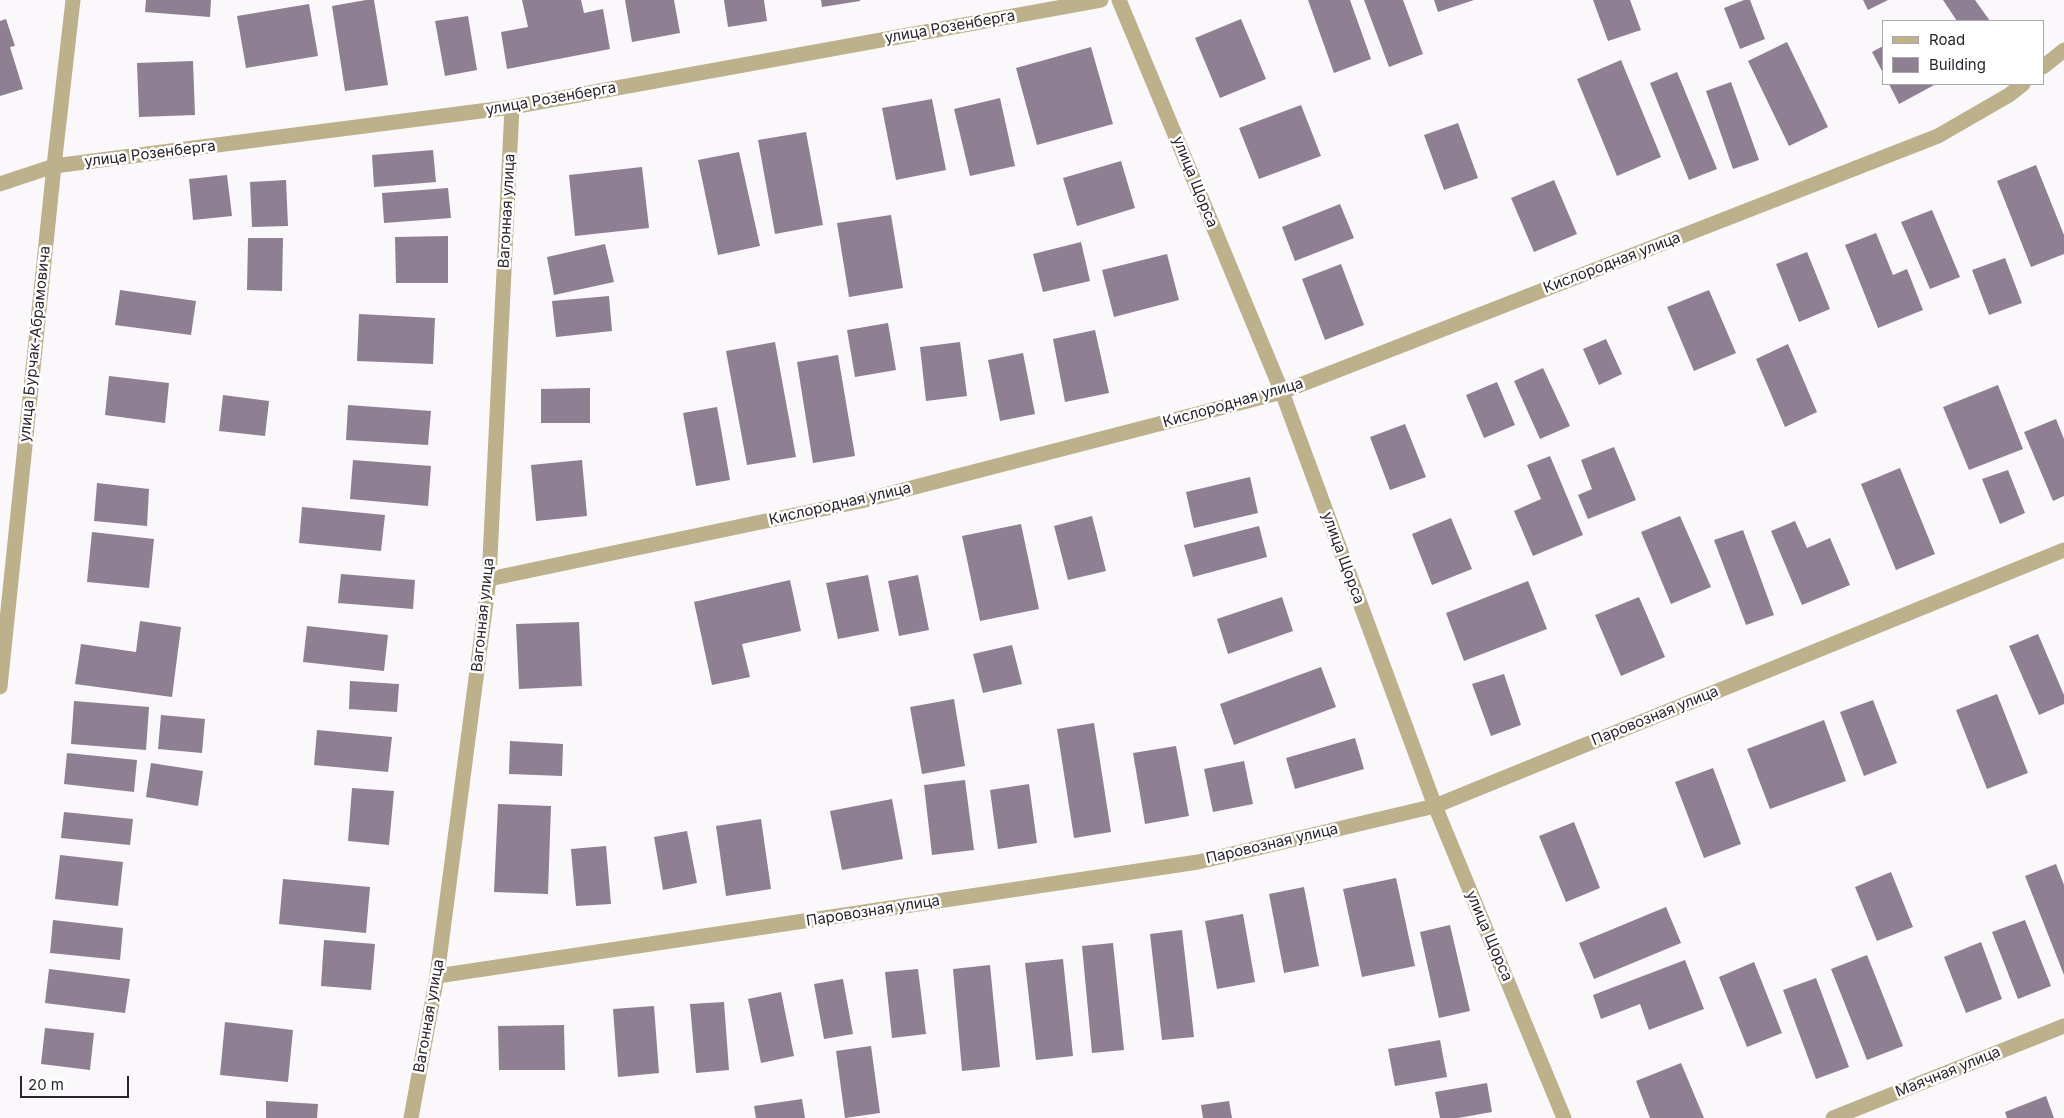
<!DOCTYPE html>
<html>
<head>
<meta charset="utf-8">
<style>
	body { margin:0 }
	#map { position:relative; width:2064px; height:1118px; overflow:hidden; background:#fbf8fc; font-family:Inter,sans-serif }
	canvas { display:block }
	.legend { position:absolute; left:1882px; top:20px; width:162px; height:65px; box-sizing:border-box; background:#fff; border:1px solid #aaa7ab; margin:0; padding:6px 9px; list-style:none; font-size:15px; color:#2a242c }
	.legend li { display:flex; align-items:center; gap:10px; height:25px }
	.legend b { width:25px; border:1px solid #aaa7ab }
	.scale { position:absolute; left:20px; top:1076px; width:109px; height:22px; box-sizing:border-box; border:2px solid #2a242c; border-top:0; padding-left:6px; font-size:15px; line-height:18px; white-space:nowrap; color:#2a242c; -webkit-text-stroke:4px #fff; paint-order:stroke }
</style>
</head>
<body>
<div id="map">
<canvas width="2064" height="1118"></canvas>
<ul class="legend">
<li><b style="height:6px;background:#bcb18a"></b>Road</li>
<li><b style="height:14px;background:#8e7f93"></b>Building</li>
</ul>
<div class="scale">20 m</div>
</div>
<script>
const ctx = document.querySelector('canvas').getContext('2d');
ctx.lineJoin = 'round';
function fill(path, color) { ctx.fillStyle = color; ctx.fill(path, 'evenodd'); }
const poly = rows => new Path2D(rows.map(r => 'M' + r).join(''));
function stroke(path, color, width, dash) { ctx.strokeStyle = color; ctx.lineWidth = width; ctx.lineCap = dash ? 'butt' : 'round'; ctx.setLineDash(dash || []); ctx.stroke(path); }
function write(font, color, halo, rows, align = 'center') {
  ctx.font = font + ' Inter,sans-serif'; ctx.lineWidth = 5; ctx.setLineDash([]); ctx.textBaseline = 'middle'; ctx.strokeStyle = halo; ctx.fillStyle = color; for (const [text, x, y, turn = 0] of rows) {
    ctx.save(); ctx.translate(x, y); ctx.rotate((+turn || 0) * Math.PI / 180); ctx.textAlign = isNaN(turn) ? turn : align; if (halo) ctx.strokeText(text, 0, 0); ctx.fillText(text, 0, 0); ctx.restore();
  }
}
const building = poly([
	[146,0,211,0,210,17,145,12],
	[366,0,374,0,388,85,345,91,332,6],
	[522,0,581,0,584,13,603,9,610,49,507,69,501,32,528,27],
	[625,0,674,0,680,33,632,42],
	[724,0,764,0,767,21,728,27],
	[821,0,860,0,860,1,822,7],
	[1308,0,1350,0,1371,59,1334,73],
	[1364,0,1403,0,1423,54,1389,67],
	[1434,0,1474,0,1438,12],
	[1593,0,1630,0,1641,30,1608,41],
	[1744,0,1750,0,1765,39,1740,49,1724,8],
	[1863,0,1888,0,1868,10],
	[1943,0,1975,0,1990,21,1957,21],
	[309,4,318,56,246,68,237,16],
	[468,16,477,70,445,76,435,21],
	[6,19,15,46,10,47,23,89,0,96,0,21],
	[1241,19,1266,79,1220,98,1195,38],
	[1787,42,1828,127,1789,146,1748,61],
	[1883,46,1883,73,1872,52],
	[1091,47,1113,124,1037,145,1016,68],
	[1621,60,1661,157,1617,176,1577,79],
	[193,61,195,115,139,117,137,63],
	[1677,72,1717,169,1689,180,1650,83],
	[1731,82,1759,160,1733,169,1706,91],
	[1889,84,1936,84,1899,104],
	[1000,98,1015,166,970,176,954,109],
	[932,99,946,170,896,180,882,108],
	[1301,105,1321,156,1259,179,1239,128],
	[1458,123,1478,178,1444,190,1424,135],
	[806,132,823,225,775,234,758,140],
	[433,150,436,182,374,187,372,155],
	[739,152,760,246,718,255,698,160],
	[1121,161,1135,208,1077,226,1063,178],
	[2036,165,2064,235,2064,254,2031,267,1997,181],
	[642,167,649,228,575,236,569,175],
	[227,175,232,216,193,220,189,179],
	[286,180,288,226,252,227,250,182],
	[1554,180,1577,234,1534,252,1511,198],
	[448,188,451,218,384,223,382,193],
	[1340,204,1354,238,1295,261,1282,227],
	[1932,210,1960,277,1930,289,1901,222],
	[891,215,903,288,849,297,837,223],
	[1876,233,1893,275,1907,269,1923,310,1878,328,1845,245],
	[448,236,448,283,396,283,395,237],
	[248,238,283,238,282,291,247,290],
	[1081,242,1090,281,1043,292,1033,254],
	[605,244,614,282,554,295,547,257],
	[1807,252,1830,309,1799,322,1776,264],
	[1167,254,1179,300,1114,317,1102,270],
	[2005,258,2022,303,1989,315,1972,270],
	[1341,264,1364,325,1325,340,1302,279],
	[120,290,196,301,191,335,115,325],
	[1709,290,1736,353,1694,371,1667,307],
	[609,296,612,331,556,337,552,301],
	[359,314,435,318,433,364,357,361],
	[888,323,896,370,855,377,847,330],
	[1095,330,1109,393,1065,402,1053,339],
	[1606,339,1622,374,1599,385,1583,349],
	[775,342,796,457,747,465,726,351],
	[960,342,967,396,926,401,920,347],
	[1788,344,1817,412,1785,427,1756,359],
	[1023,353,1035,414,1000,421,988,360],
	[838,355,855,456,813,463,797,362],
	[1543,368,1570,426,1540,439,1514,381],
	[109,376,169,383,165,423,105,415],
	[1497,382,1515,425,1484,438,1466,395],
	[1998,385,2023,449,1969,470,1943,407],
	[590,388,590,423,541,423,541,389],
	[223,395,269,401,265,436,219,431],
	[348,405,431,411,428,445,346,440],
	[717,407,730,480,696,486,683,413],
	[2056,419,2064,439,2064,496,2053,501,2024,432],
	[1405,424,1426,477,1390,490,1370,437],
	[1614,447,1636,500,1588,519,1578,495,1592,489,1581,460],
	[1550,456,1583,535,1533,556,1514,511,1541,499,1527,465],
	[353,460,431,466,428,506,350,499],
	[582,460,587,516,536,521,531,465],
	[1900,468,1935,554,1896,570,1861,484],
	[2008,470,2025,513,2000,524,1982,479],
	[1250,477,1258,513,1194,528,1186,492],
	[97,483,149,489,147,526,94,521],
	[302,507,385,515,381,551,299,543],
	[1092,516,1106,571,1068,580,1054,526],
	[1680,516,1711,587,1671,604,1641,532],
	[1451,518,1472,569,1432,585,1412,534],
	[1795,521,1807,548,1830,538,1850,585,1802,605,1771,531],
	[1021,524,1039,609,980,621,962,536],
	[1259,526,1267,557,1193,577,1184,545],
	[1743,530,1774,615,1746,625,1714,540],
	[92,532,154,539,149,588,87,582],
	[341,574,415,580,413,609,338,603],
	[868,575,879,631,838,639,826,583],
	[918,575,929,630,899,636,888,581],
	[790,580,801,631,742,644,750,677,712,685,694,602],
	[1528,581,1547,629,1464,661,1446,613],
	[1282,597,1293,631,1228,654,1217,619],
	[1639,597,1665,657,1621,676,1595,615],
	[140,621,181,627,172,697,75,684,81,644,136,652],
	[579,622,582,686,519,689,516,624],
	[307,626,388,635,384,671,303,662],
	[2038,634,2064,695,2064,704,2039,715,2009,646],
	[1012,645,1022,684,983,693,973,654],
	[1321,667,1336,707,1234,745,1220,704],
	[1504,674,1521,725,1491,736,1472,684],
	[350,681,399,684,397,712,349,709],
	[1997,694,2028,773,1987,789,1956,710],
	[954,699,965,766,922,774,910,707],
	[1873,700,1897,763,1864,776,1840,712],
	[74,701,149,707,146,750,71,744],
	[161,715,205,719,202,753,158,749],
	[1824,720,1846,781,1770,809,1747,749],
	[1094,723,1111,832,1074,838,1057,729],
	[317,730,392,737,388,772,314,765],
	[1355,738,1364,769,1295,789,1286,758],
	[510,741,563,744,562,776,509,774],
	[1176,746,1189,816,1145,824,1133,753],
	[67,753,137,760,134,792,64,784],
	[1244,761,1253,804,1213,812,1204,769],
	[151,763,203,771,198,806,146,797],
	[1713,768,1741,844,1704,858,1675,782],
	[965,780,974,850,932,855,924,785],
	[1029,784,1037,843,998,849,990,790],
	[352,788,394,791,389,845,348,841],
	[892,799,903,859,842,870,830,811],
	[498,804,551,806,548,894,494,892],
	[64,812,133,819,130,845,61,838],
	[761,819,771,889,726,896,716,826],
	[1574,822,1600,888,1566,902,1539,836],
	[687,831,697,883,663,890,654,837],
	[606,846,611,904,576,906,571,849],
	[60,855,123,862,118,906,55,899],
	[2056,864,2064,885,2064,975,2025,876],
	[1891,872,1913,927,1877,941,1855,887],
	[1396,878,1415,966,1362,977,1343,889],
	[283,879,370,887,366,933,279,924],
	[1304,887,1319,966,1284,973,1269,894],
	[1666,907,1681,943,1594,979,1579,943],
	[1243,914,1255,982,1217,989,1205,921],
	[53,920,123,928,120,960,50,953],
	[2025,920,2051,986,2018,999,1992,932],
	[1450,925,1470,1011,1439,1018,1420,932],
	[1182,930,1194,1037,1162,1040,1150,934],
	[324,940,375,944,371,990,321,986],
	[1981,942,2002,999,1966,1013,1944,957],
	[1113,943,1124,1050,1092,1053,1082,946],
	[1867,955,1903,1046,1867,1060,1831,969],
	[1063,959,1073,1056,1036,1060,1025,963],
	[1685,960,1704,1009,1649,1030,1640,1004,1601,1019,1593,995],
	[1754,962,1782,1033,1747,1047,1719,977],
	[990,965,1000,1067,962,1071,953,969],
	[49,969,130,979,125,1013,45,1003],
	[918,969,926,1034,892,1038,885,972],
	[1816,978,1849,1067,1816,1079,1783,990],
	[843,979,853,1034,824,1039,814,984],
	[781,992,794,1056,761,1063,748,999],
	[724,1002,729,1070,696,1073,690,1004],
	[654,1006,659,1073,618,1077,613,1009],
	[225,1022,293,1030,288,1082,220,1075],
	[564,1025,565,1070,499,1070,498,1026],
	[45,1028,94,1033,90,1070,41,1064],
	[1440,1040,1447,1077,1395,1086,1388,1049],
	[871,1046,880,1113,845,1118,836,1051],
	[1681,1063,1704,1118,1650,1118,1636,1081],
	[1487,1083,1492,1112,1458,1118,1440,1118,1435,1092],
	[2046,1096,2054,1118,2007,1118,2005,1112],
	[802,1099,805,1118,756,1118,754,1106],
	[266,1101,318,1104,317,1118,266,1118],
	[1229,1101,1232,1118,1203,1118,1201,1105]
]);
const street = poly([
	[1119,0,1282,392,1435,806,1564,1118],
	[2043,67,2064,50],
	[0,184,54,166,512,107,1101,0],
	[489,579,861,501,1282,392,1938,136,2009,95,2023,84],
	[0,687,54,166,73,0],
	[437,976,1198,862,1435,806,2064,550],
	[411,1118,437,976,489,579,512,107],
	[1833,1118,2064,1026]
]);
const streetNames = [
	["улица Розенберга",950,27,-10],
	["улица Розенберга",551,99,-10],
	["улица Розенберга",150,154,-7],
	["улица Щорса",1195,182,68],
	["Вагонная улица",507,211,-87],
	["Кислородная улица",1612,263,-21],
	["улица Бурчак-Абрамовича",35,344,-84],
	["Кислородная улица",1233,403,-16],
	["Кислородная улица",840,504,-13],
	["улица Щорса",1343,558,70],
	["Вагонная улица",483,615,-84],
	["Паровозная улица",1655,716,-22],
	["Паровозная улица",1272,844,-13],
	["Паровозная улица",873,911,-9],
	["улица Щорса",1489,936,67],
	["Вагонная улица",429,1016,-80],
	["Маячная улица",1948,1072,-22]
];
fill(building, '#8e7f93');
stroke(street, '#bcb18a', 15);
write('15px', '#2a242c', '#fff', streetNames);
</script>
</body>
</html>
